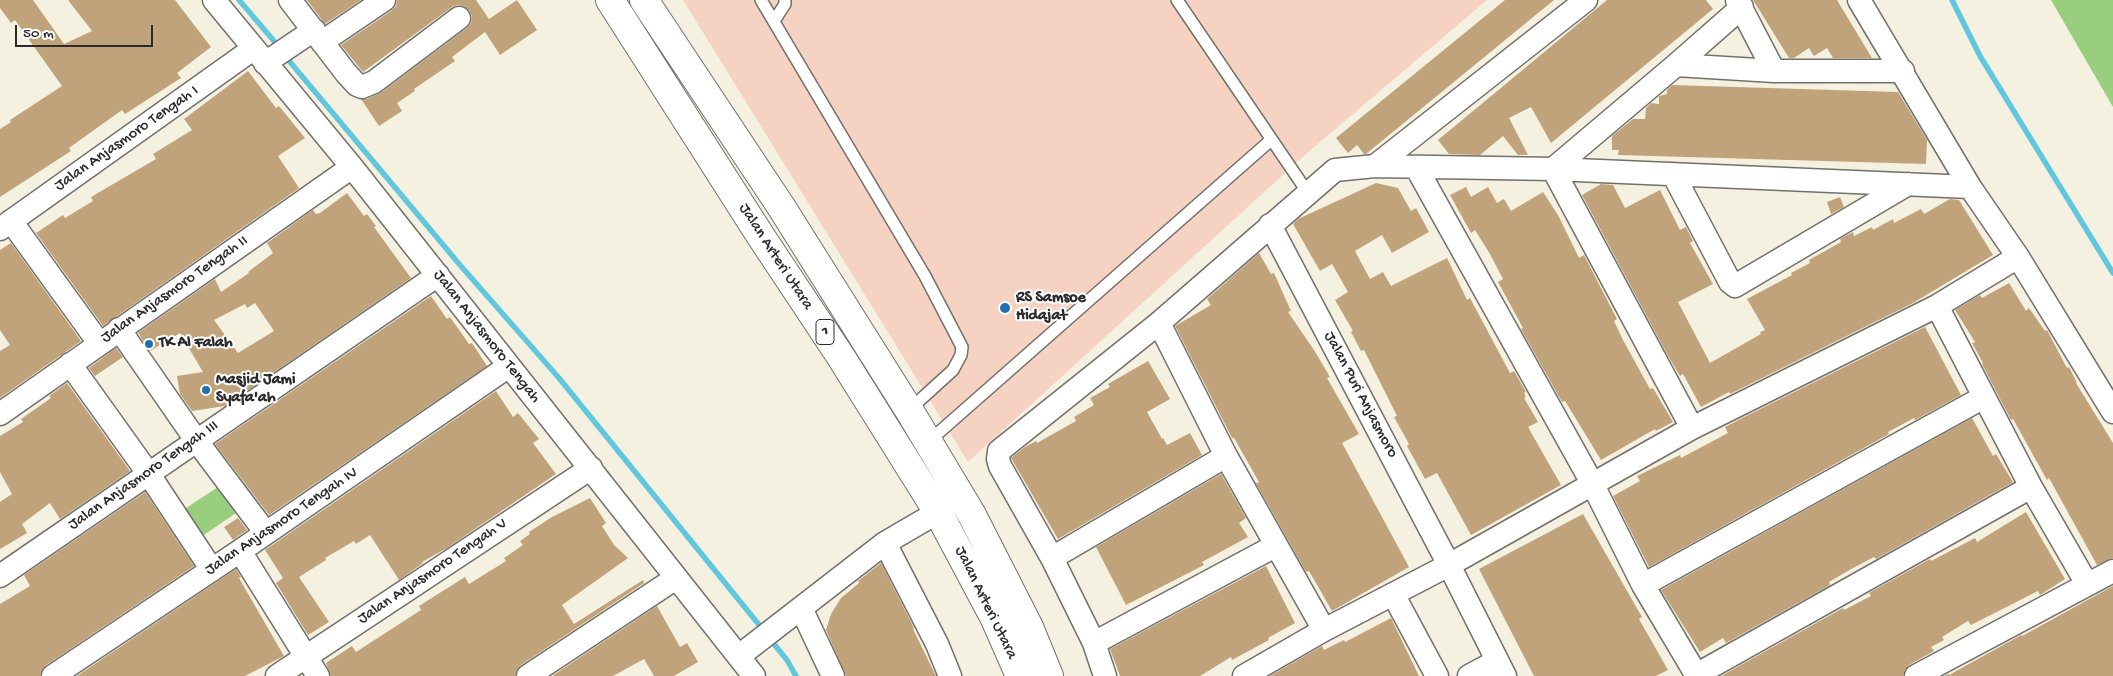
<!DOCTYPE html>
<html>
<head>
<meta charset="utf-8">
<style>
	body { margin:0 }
	#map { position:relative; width:2113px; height:676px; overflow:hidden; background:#f5f1e1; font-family:"Gochi Hand",sans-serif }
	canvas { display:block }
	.scale { position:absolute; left:15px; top:25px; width:138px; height:22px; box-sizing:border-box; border:2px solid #2b2b2b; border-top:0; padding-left:6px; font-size:15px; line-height:18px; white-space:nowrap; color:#2b2b2b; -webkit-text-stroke:4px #fff; paint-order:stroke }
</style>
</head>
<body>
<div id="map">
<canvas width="2113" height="676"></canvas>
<div class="scale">50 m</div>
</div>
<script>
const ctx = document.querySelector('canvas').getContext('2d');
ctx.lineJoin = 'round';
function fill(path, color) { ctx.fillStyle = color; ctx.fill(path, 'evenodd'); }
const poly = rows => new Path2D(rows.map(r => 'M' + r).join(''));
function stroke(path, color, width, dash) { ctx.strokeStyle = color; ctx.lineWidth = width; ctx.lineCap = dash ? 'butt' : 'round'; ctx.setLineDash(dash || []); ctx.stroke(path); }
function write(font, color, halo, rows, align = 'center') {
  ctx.font = font + ' "Gochi Hand",sans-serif'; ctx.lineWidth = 4; ctx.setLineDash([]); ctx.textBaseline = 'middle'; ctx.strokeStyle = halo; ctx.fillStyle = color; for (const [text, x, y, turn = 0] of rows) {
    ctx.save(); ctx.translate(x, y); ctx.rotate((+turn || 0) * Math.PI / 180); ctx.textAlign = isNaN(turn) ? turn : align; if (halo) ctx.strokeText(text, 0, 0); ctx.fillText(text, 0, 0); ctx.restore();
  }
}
const built = poly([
	[683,0,1487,0,1306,154,968,462]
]);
const green = poly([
	[2051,0,2113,0,2113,107],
	[218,487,236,513,201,537,183,510]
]);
const stream = poly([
	[239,0,280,48],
	[1952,0,1980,56,2113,273],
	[285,56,460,265,559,378,764,631],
	[769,638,787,660,796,676]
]);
const building = poly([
	[0,0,33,0,64,44,92,31,68,0,175,0,211,47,177,73,181,78,125,114,122,110,69,148,71,151,0,197,0,129,11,122,10,120,62,86,15,20,11,23,0,8],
	[307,0,361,0,325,24],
	[397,0,476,0,489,19,517,0,537,30,500,55,485,32,452,57,455,61,414,89,415,91,397,103,402,111,379,126,361,99,367,99,382,92,467,28,471,23,472,16,469,10,464,6,458,5,452,7,363,72,341,45,391,11,396,6],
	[1505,0,1554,0,1366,154,1364,154,1357,145,1348,153,1336,138],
	[1607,0,1706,0,1713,9,1551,143,1531,107,1509,118,1528,155,1518,155,1503,136,1480,155,1449,154,1438,140],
	[1753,0,1837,0,1872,58,1833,58,1827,48,1814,56,1809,48,1794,58,1789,58],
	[248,71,276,108,279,106,305,138,278,156,299,188,103,326,36,233,63,215,65,218,93,201,91,197,156,159,153,154,192,130,184,119],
	[1672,85,1898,92,1927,140,1926,164,1618,155,1619,150,1612,150,1612,136,1633,119,1645,119,1646,108,1651,103,1659,104,1659,96,1667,94,1667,90],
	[1376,183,1398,188,1411,211,1416,208,1429,232,1392,253,1382,235,1355,251,1370,279,1383,272,1391,286,1447,258,1467,300,1470,298,1510,373,1514,371,1526,392,1524,393,1526,397,1524,398,1538,422,1528,427,1561,485,1471,535,1437,473,1425,479,1407,446,1409,444,1394,417,1397,416,1364,350,1361,351,1351,332,1353,331,1335,300,1348,292,1332,264,1320,271,1293,224,1298,219],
	[1601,184,1613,185,1625,208,1660,190,1680,230,1686,227,1693,241,1690,243,1713,284,1678,302,1710,363,1761,334,1760,332,1765,330,1747,299,1792,275,1791,273,1810,263,1809,260,1841,242,1840,239,1853,232,1854,236,1872,227,1873,230,1893,219,1894,223,1921,209,1924,214,1950,199,1959,200,1993,255,1913,303,1730,394,1729,392,1701,407,1683,374,1680,376,1667,354,1582,195],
	[1466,187,1471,197,1488,187,1497,203,1504,199,1511,211,1543,192,1558,215,1579,258,1584,255,1617,319,1614,321,1623,340,1650,389,1653,388,1673,422,1656,431,1655,429,1601,460,1565,401,1562,402,1521,329,1523,328,1498,282,1503,279,1490,254,1475,230,1471,233,1450,195],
	[347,193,364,216,367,214,376,226,374,227,411,278,225,406,192,411,180,394,177,376,203,372,180,333,150,351,138,333,215,279,221,292,249,273,248,272,273,253,267,243,313,210,316,214,320,213],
	[255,303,274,331,238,353,214,320,245,304,247,308],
	[1840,197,1844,207,1831,214,1827,202],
	[11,243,81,341,0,398,0,351,10,345,0,330,0,250],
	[1259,253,1271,274,1274,273,1291,311,1288,312,1314,350,1330,377,1327,378,1359,434,1342,443,1409,567,1332,611,1309,571,1306,572,1256,483,1259,482,1234,438,1232,438,1175,326,1211,305,1207,299],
	[2009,283,2026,311,2029,308,2045,331,2047,330,2067,368,2069,367,2077,383,2076,383,2113,443,2113,558,2097,565,2049,478,2047,480,2013,419,2011,420,1982,364,1983,363,1972,343,1975,342,1955,310,1980,295,1982,298],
	[431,296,447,319,450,317,469,344,472,343,487,366,269,515,215,444],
	[1925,327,1961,395,1915,420,1914,418,1888,432,1889,434,1649,567,1613,496,1640,481,1637,476,1680,455,1681,458,1728,433,1725,427,1742,418],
	[116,348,123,357,95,376,89,368],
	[1148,361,1170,399,1147,412,1162,439,1163,438,1167,445,1190,433,1202,455,1058,539,1011,458,1025,447,1036,441,1037,443,1076,421,1074,417,1094,405,1090,398,1110,387,1108,384],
	[67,383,130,471,60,519,50,503,22,524,27,533,0,549,0,502,12,494,0,472,0,436,23,422,21,419,51,398,49,396],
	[496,391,513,417,518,413,539,439,533,443,556,474,447,548,422,562,423,563,399,580,370,535,356,544,354,541,325,558,326,560,299,577,329,622,308,635,276,583,283,578,265,550],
	[1972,418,1993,456,1996,454,2013,482,1876,559,1874,557,1853,568,1829,582,1830,585,1726,643,1723,638,1700,652,1661,590],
	[1221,474,1246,518,1239,523,1248,537,1202,562,1204,565,1126,605,1096,547],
	[145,492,194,566,46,665,42,670,40,676,0,676,0,604,30,586,24,575],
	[590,498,606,523,602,526,614,545,628,558,562,605,574,624,643,580,644,583,521,665,517,670,515,676,331,676,326,663,352,646,356,652,421,610,419,606,465,577,469,584,506,561,504,558,523,545,520,541,530,534,529,532,552,517],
	[2026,512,2065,579,2040,595,2038,591,1971,625,1968,621,1942,637,1944,640,1931,647,1934,651,1909,665,1905,670,1903,676,1721,676,1843,608,1844,610,1871,596,1869,593,1930,559,1931,561,1975,538,1977,542],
	[1583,514,1642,617,1639,619,1668,670,1656,676,1534,676,1479,569],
	[238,518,247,530,233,540,224,527],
	[881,563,914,628,913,629,936,676,846,676,826,630,831,614,841,598,859,583,858,581],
	[1266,566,1295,623,1268,638,1269,640,1232,660,1231,657,1200,676,1120,676,1110,649],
	[236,569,241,577,239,578,284,656,245,676,77,676],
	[2113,586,2113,676,1944,676,1948,674,1949,675,2021,635,2022,636],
	[657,606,680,647,687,643,698,662,674,676,654,676,644,659,613,676,552,676],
	[1391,618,1419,676,1270,676,1322,646,1324,650,1344,640,1345,642]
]);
const lane = poly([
	[761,0,925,276,962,347,961,355,953,370,909,410],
	[1177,0,1308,193],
	[774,21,785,4,785,0],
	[928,442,1271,140]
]);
const street = poly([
	[214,0,352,167,754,676],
	[290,0,346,73,357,85,362,87,374,82,459,18],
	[1737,0,1774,71],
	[1859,0,1970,187,2018,257,2113,412],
	[322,42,384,0],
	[265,63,314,30],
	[1676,65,1774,71,1903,71],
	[1375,166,1586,0],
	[1416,167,1592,483,1643,585,1697,676],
	[1673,174,1730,282,1735,286,1908,184],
	[11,221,99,343],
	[1270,225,1449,565,1505,676],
	[0,229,253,49],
	[1937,306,2031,487,2087,584],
	[1159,323,1226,456,1324,630],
	[119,329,196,440,266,533],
	[70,364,148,473,212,570],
	[0,414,352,167],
	[1692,428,1553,169,1676,65,1742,7],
	[885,543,937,644,950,676],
	[240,551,318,676],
	[1052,558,1226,456],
	[0,576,438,275],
	[1643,585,1984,397],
	[1393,594,1437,676],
	[801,608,833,676],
	[1094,643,1275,546],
	[739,656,885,543,938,512],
	[1696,675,2031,487],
	[53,676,240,551,509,366],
	[277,676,591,468],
	[528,676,676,578],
	[1105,676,1094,643,1052,558,1000,466,998,459,999,451,1159,323,1335,170,1375,166,1553,169,1970,187],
	[1244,676,1324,630,1449,565,1692,428,1937,306,2018,257],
	[1469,676,1497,661],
	[1916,676,2113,571]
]);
const highway = poly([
	[610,0,760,235,841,357,938,512,995,619,1020,676],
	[644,0,782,208,909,410,972,515,1029,627,1049,676]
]);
const markers = [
	[1005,308,6,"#1f6fb2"],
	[149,344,5,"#1f6fb2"],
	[206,390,5,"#1f6fb2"]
];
const shields = [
	[825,332,18]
];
const shieldNames = [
	["1",825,332]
];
const streetNames = [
	["Jalan Anjasmoro Tengah I",127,139,-35],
	["Jalan Arteri Utara",775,257,57],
	["Jalan Anjasmoro Tengah II",175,290,-35],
	["Jalan Anjasmoro Tengah",486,337,52],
	["Jalan Puri Anjasmoro",1360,395,62],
	["Jalan Anjasmoro Tengah III",144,476,-35],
	["Jalan Anjasmoro Tengah IV",282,522,-34],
	["Jalan Anjasmoro Tengah V",433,572,-34],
	["Jalan Arteri Utara",985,603,64]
];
const poiNames = [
	["RS Samsoe",1016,299],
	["Hidajat",1016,317],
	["TK Al Falah",159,344],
	["Masjid Jami",216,381],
	["Syafa'ah",216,399]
];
fill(built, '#f5d2c2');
fill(green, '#99ce7f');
stroke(stream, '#61c7de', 5.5);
fill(building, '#c1a37b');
stroke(lane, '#72706b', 14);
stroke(street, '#72706b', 25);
stroke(highway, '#72706b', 30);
stroke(lane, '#fff', 11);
stroke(street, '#fff', 22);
stroke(highway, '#fff', 28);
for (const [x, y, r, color] of markers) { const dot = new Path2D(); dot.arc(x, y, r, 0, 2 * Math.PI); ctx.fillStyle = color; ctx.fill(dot); stroke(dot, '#fff', 2); }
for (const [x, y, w] of shields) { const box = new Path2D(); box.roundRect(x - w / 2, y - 12.5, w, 25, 4); ctx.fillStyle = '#fff'; ctx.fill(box); stroke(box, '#2b2b2b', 1); }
write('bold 15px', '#2b2b2b', null, shieldNames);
write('16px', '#2b2b2b', '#fff', streetNames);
write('bold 16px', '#2b2b2b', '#fff', poiNames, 'left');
</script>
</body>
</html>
